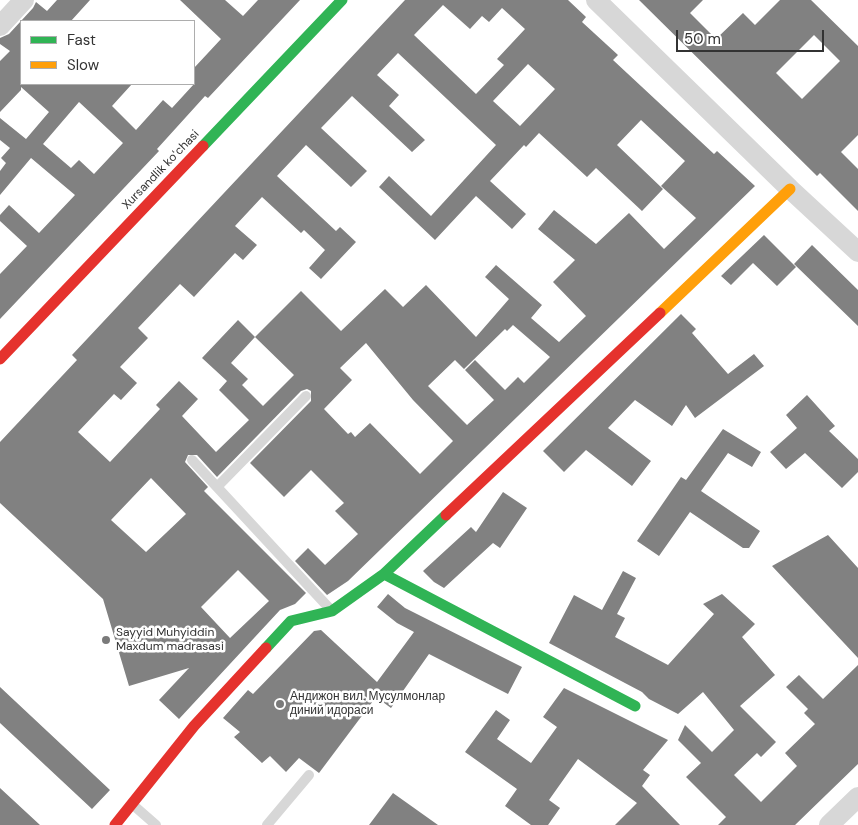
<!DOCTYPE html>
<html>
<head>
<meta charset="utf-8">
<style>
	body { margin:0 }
	#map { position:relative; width:858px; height:825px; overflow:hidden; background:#fff; font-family:"DM Sans",sans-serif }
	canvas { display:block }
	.legend { position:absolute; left:20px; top:20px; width:175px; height:65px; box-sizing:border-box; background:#fff; border:1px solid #adadad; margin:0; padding:6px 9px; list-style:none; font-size:15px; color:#333 }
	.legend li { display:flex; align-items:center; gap:10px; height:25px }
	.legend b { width:25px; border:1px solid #adadad }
	.scale { position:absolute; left:676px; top:30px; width:148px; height:22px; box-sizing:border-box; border:2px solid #333; border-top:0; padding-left:6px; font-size:15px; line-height:18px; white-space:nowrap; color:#333; -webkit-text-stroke:4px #fff; paint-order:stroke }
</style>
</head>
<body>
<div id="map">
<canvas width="858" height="825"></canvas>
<ul class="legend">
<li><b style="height:6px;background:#30b455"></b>Fast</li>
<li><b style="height:6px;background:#ff9f0a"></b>Slow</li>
</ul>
<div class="scale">50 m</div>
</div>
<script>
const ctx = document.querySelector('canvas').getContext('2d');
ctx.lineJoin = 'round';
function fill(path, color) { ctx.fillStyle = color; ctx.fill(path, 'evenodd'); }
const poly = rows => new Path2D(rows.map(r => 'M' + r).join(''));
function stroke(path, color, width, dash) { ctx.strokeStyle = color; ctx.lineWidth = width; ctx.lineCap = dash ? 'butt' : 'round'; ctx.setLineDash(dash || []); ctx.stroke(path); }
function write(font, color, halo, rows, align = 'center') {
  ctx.font = font + ' "DM Sans",sans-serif'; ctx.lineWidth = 5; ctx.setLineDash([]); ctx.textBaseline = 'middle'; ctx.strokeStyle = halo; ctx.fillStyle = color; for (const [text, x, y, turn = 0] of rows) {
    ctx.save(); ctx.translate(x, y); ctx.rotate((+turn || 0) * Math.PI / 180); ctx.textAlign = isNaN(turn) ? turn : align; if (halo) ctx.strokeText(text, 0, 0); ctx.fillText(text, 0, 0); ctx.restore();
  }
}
const building = poly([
	[57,0,90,0,71,21,21,21,21,84,132,84,112,106,136,130,163,100,172,108,194,84,194,68,221,39,180,0,225,0,243,16,258,0,300,0,208,98,205,96,157,149,159,151,0,319,0,274,27,246,0,221,0,215,9,205,39,233,75,195,31,158,0,195,0,171,6,163,1,158,10,148,0,140,0,118,26,139,49,112,21,87,21,90,0,112,0,61,10,51,0,44,0,38,9,34,33,8,36,2,47,11],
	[79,102,123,143,94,174,79,160,71,168,43,144],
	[405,0,568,0,586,17,582,22,618,55,613,60,714,154,717,151,755,186,348,581,327,595,295,561,308,548,325,565,358,534,335,511,344,503,311,470,284,497,250,463,311,401,311,391,307,389,301,391,217,477,197,455,188,455,185,462,208,487,204,491,306,593,295,604,280,610,179,719,159,700,189,668,129,686,103,599,0,503,0,442,77,360,72,355],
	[443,5,470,29,482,16,489,22,502,8,525,29,497,59,504,65,476,94,414,35],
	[398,53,496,145,431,216,389,176,379,187,435,240,476,196,512,229,526,214,490,181,524,145,526,147,539,133,587,177,596,168,642,211,663,189,617,145,641,120,685,161,661,186,696,218,664,249,629,213,596,244,554,210,538,229,575,260,553,282,586,316,559,342,531,318,542,305,496,265,485,277,509,299,476,337,426,285,403,307,385,289,341,331,301,291,255,337,238,320,202,358,227,381,219,390,249,420,216,452,182,416,198,399,179,381,156,405,160,409,110,462,78,432,114,394,121,400,137,383,120,367,148,338,138,328,180,284,194,297,235,253,243,260,257,245,235,226,262,197,301,233,304,230,325,250,309,268,321,279,356,242,340,227,336,231,277,176,306,145,351,187,367,171,321,128,352,96,412,152,425,140,389,106,399,95,377,75],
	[528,64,555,89,520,126,493,101],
	[513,325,550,357,524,383,518,377,505,390,475,360,465,370,494,400,467,425,428,386,455,360,464,369,505,329,507,331],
	[255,337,294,375,263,406,242,385,248,379,231,363],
	[366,343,413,400,453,441,420,474,370,423,355,437,351,432,348,434,324,409,352,380,340,368],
	[151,478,186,514,146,552,111,520],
	[238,570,269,601,230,638,201,607],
	[639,0,703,0,690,13,716,39,743,13,755,25,780,0,811,0,858,46,858,135,841,152,858,169,858,211,820,173,817,176],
	[814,35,840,61,802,99,776,73],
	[764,235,796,267,777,286,753,263,731,285,721,276],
	[812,245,858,290,858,326,794,264],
	[681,314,696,329,692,333,728,374,754,354,764,366,695,418,686,405,672,426,635,400,608,428,651,461,632,486,586,450,564,472,543,451],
	[807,395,835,426,829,431,858,459,858,472,842,488,805,453,786,469,770,452,797,428,786,415],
	[723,429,761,452,752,467,728,453,701,491,760,531,749,548,743,548,690,512,659,556,637,541,681,477,686,480],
	[503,492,527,508,500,548,493,543,444,588,434,582,423,571,471,527,476,532],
	[828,535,858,568,858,658,772,566],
	[623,571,636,578,617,614,625,618,615,637,668,665,714,614,703,604,722,594,755,624,742,637,775,675,740,706,776,742,761,757,757,753,734,775,761,802,797,766,785,753,815,724,804,713,808,709,786,687,799,675,823,699,858,665,858,764,795,825,718,825,726,817,686,777,701,763,678,740,685,725,712,752,734,730,703,692,678,714,649,699,642,692,549,643,574,595,602,610],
	[388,594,405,608,522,667,508,694,429,654,391,708,376,697,319,773,299,758,286,772,270,756,262,763,234,737,240,732,223,718,248,690,253,694,314,631,321,630,377,682,414,632,397,623,377,607],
	[0,687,110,790,92,809,0,723],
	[564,688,668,740,643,770,650,775,642,786,680,825,615,825,637,803,578,759,549,800,560,808,548,825,531,825,505,806,517,789,465,752,496,710,510,720,497,739,531,763,557,727,543,717],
	[0,788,40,825,0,825],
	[393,793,438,825,369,825]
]);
const lane = poly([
	[192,460,330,609],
	[217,487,306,396],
	[132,804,156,825],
	[267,825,309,775]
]);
const street = poly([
	[596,0,790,189,858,252],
	[0,26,24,0],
	[829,825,858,797]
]);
const fast = poly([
	[203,146,342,0],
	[384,574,635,706],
	[266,648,291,621,332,611,384,574,446,515]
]);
const slow = poly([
	[660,313,790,189]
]);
const jam = poly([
	[0,359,203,146],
	[446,515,660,313],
	[115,825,194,726,266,648]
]);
const markers = [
	[106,640,5,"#7a7a7a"],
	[280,704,5,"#7a7a7a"]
];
const streetNames = [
	["Xursandlik koʻchasi",161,170,-46]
];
const poiNames = [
	["Sayyid Muhyiddin",116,633],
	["Maxdum madrasasi",116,647],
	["Андижон вил. Мусулмонлар",290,697],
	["диний идораси",290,711]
];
fill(building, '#818181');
stroke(lane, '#d7d7d7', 10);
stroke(street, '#d7d7d7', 20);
stroke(fast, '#30b455', 11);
stroke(slow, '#ff9f0a', 11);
stroke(jam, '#e5322d', 11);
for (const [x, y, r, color] of markers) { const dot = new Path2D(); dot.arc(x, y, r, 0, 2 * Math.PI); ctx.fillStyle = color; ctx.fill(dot); stroke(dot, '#fff', 2); }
write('12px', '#333', '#fff', streetNames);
write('12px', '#333', '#fff', poiNames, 'left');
</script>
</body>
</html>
